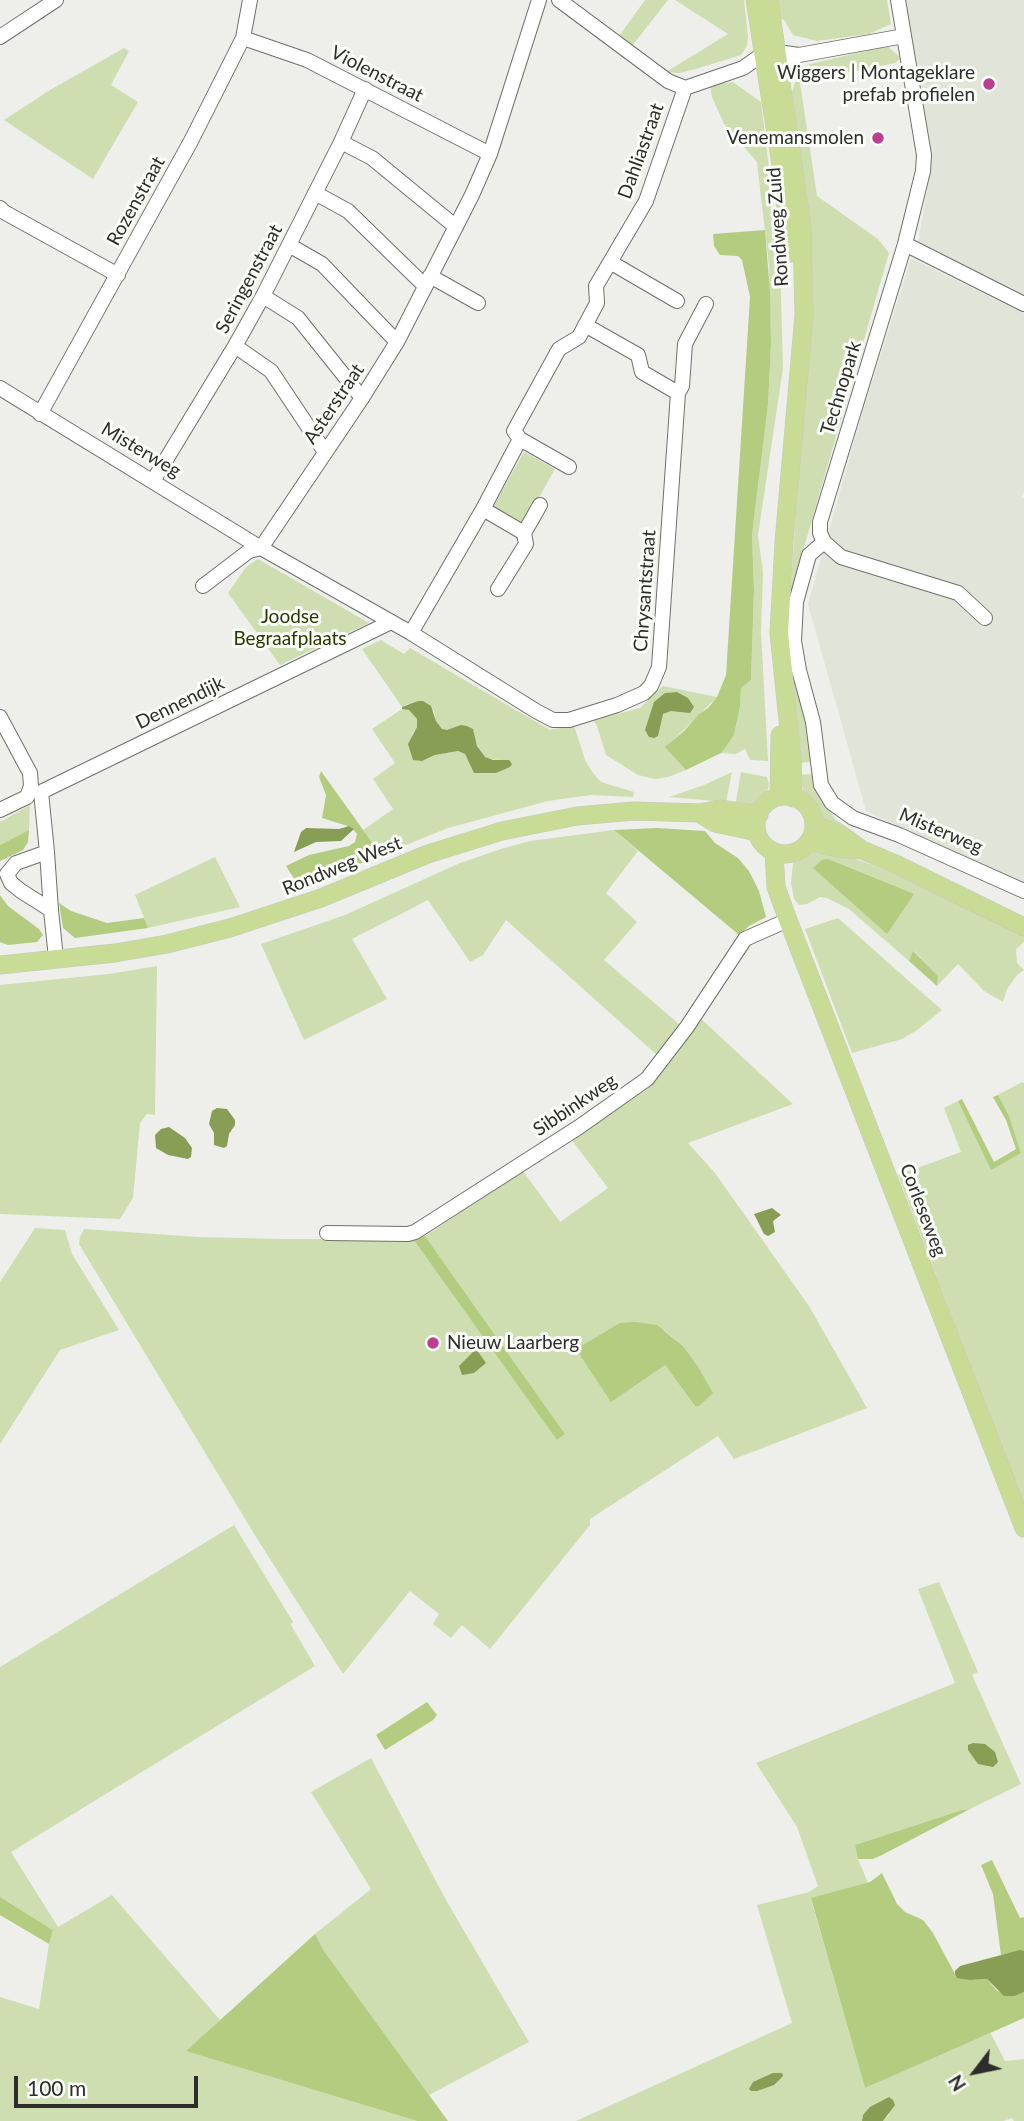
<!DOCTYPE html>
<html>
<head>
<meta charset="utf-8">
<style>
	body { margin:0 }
	#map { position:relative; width:1024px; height:2121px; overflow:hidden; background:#eeefeb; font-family:Lato,sans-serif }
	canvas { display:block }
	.north { position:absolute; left:940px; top:2037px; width:70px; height:70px; -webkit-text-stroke:5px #fbfdf8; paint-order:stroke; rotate:238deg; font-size:19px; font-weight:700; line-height:28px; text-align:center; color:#2d2d2c }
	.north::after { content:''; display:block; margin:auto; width:24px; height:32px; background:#2d2d2c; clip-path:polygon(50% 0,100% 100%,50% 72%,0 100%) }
	.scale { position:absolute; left:14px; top:2076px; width:184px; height:32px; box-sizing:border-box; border:4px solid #2d2d2c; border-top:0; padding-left:9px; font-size:21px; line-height:24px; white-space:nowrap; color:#2d2d2c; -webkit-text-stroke:5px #fbfdf8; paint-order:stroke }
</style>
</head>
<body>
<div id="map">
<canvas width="1024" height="2121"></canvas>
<div class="north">N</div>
<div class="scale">100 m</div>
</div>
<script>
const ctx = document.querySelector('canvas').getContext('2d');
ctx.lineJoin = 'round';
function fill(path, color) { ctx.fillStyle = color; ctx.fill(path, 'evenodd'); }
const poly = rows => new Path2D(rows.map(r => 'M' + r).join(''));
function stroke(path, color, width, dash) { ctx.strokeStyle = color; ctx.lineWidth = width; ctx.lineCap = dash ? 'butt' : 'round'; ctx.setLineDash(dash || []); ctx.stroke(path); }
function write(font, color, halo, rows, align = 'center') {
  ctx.font = font + ' Lato,sans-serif'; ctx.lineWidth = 6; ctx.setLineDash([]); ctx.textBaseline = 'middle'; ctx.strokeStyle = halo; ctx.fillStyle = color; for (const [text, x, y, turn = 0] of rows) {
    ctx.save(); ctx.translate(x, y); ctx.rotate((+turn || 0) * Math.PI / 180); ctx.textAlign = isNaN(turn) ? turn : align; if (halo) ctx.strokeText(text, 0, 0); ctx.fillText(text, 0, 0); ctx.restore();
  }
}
const built = poly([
	[904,0,1024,0,1024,295,918,243,931,166],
	[911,258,1024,313,1024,492,1022,497,1024,498,1024,887,866,811,808,604,859,424]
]);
const green = poly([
	[645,0,668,0,632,46,619,36],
	[675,0,744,0,748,37,747,46,741,55,696,69,679,73,666,72,728,34],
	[773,0,887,0,891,24,869,34,817,41,793,35,784,20,776,17],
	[887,46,901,58,895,63,800,82,817,196,878,239,889,253,790,596,809,335,790,98,796,80,810,64],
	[124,48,129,51,111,85,138,102,93,179,4,120,50,90],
	[733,82,761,102,780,260,783,368,758,535,763,573,761,631,768,761,750,760,745,749,736,754,721,753,734,735,740,707,741,688,751,680,754,590,752,535,768,405,771,344,769,266,757,162,724,124,712,97,710,85],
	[524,452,555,469,524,524,493,507],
	[258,559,369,623,280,665,228,593,246,567],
	[381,640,404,654,410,648,550,730,574,725,585,760,593,773,601,782,634,792,633,797,591,795,548,801,448,828,381,855,363,830,393,809,373,779,395,763,372,729,402,709,409,710,417,719,417,727,412,735,422,761,435,755,458,751,465,754,472,768,500,760,488,759,482,754,475,741,442,729,436,721,434,711,407,704,402,707,362,649],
	[788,662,804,711,811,762,798,763],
	[663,686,717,697,666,747,686,770,668,777,655,779,638,775,606,755,597,726,593,720,640,708],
	[677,692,688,698,670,711,663,714,665,693],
	[732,772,726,802,669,797,704,785],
	[741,772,767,777,769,785,767,792,751,806,735,807],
	[813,774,824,802,835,819,847,827,827,825,819,817,815,807,804,796,800,775],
	[30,805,29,830,0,845,0,822],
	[614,830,638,851,606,893,637,922,604,960,679,1024,657,1055,506,920,483,955,470,962,428,900,352,939,387,999,304,1040,261,944,345,915,460,863,504,848,530,841],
	[822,848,873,865,967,903,1024,932,1024,942,1016,949,1017,963,1024,970,1017,975,1007,989,1003,1002,984,991,958,964,937,986,938,976,914,951,909,961,849,909,827,898,820,897,807,904,799,905,794,899,791,883,793,863,808,852],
	[215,857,240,907,148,928,135,895],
	[838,918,919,990,942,1010,917,1030,902,1039,852,1053,805,929],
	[157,966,155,1115,147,1114,140,1123,133,1198,120,1219,0,1214,0,985,109,974],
	[699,1017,793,1104,688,1143,715,1173,809,1306,867,1408,734,1459,718,1436,590,1519,590,1525,490,1649,462,1625,451,1638,433,1624,439,1614,410,1591,343,1674,256,1537,79,1244,80,1237,84,1229,198,1237,282,1239,413,1239,557,1439,565,1434,425,1236,523,1171,560,1222,608,1188,571,1139,646,1090],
	[664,1330,683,1346,712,1393,699,1406,695,1406,665,1365],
	[1022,1082,1024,1083,1024,1505,898,1175,961,1152,944,1108,958,1101,991,1169,1021,1153,1009,1116,998,1095],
	[35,1228,65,1230,72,1254,119,1330,60,1350,0,1444,0,1282],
	[234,1525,293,1622,291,1625,315,1666,11,1852,58,1927,112,1895,220,2020,187,2051,417,2121,0,2121,0,1997,39,2009,49,1944,53,1930,0,1897,0,1667],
	[939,1582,978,1672,972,1675,1021,1784,970,1809,962,1810,855,1845,858,1859,868,1883,811,1899,865,2088,990,2032,1005,2061,1024,2059,1024,2121,1014,2121,1012,2118,1003,2121,883,2121,890,2114,863,2115,862,2121,576,2121,792,2023,757,1905,809,1892,818,1886,797,1827,756,1763,955,1683,918,1589],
	[371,1758,446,1900,529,2042,429,2095,324,1951,315,1934,371,1889,311,1792]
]);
const forest = poly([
	[765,230,770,292,771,344,768,405,752,535,754,590,751,680,741,688,740,707,734,735,725,748,721,753,686,770,665,747,684,731,699,714,708,708,717,697,726,675,750,297,742,260,738,256,720,255,714,246,713,234],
	[321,771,381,855,300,888,286,866,309,855,349,846,355,842,357,834,351,827,322,818,326,795,319,777],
	[657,828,705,831,715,843,738,858,749,871,759,891,766,917,749,926,739,935,614,830],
	[29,830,28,842,23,850,0,861,0,845],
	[828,859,914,894,887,934,813,868,822,860],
	[0,895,8,906,39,929,43,935,37,942,8,945,0,942],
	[59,903,71,911,107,923,144,918,148,928,75,938,63,928],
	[913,951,938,976,937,986,909,961],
	[998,1095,1009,1116,1021,1153,991,1170,958,1101,962,1099,994,1162,1016,1149,1006,1120,993,1097],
	[425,1236,565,1434,557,1440,413,1239],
	[635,1322,657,1325,683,1346,698,1367,713,1393,699,1406,695,1406,665,1365,611,1402,576,1349,620,1323],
	[427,1702,437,1715,433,1720,385,1750,376,1735],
	[970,1809,882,1855,873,1859,858,1859,855,1845,962,1810],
	[992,1860,1020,1918,1024,1917,1024,1951,1001,1955,993,1894,981,1865],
	[882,1873,897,1904,905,1912,923,1920,933,1933,955,1974,970,1980,987,1979,997,1991,1015,1996,1024,1992,1024,2018,865,2088,811,1898,870,1882],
	[0,1897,53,1930,49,1944,0,1915],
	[315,1934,324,1951,448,2121,417,2121,186,2051]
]);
const water = poly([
	[677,692,688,698,694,707,690,713,671,711,663,714,658,736,654,738,649,737,645,730,654,702,665,693],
	[418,701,423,701,431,706,436,721,442,729,447,730,461,725,467,726,473,729,477,746,485,757,493,760,509,760,512,764,510,767,496,773,474,773,465,754,458,751,435,755,422,761,413,760,408,744,417,727,417,719,409,710,402,709,402,707],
	[349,826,354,829,341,841,316,842,294,852,301,832,306,828,339,829],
	[217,1108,227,1109,235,1120,235,1125,229,1134,227,1146,224,1148,214,1145,214,1133,209,1124,212,1111],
	[169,1127,185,1138,192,1148,191,1157,188,1159,168,1155,156,1148,155,1135,161,1129],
	[772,1208,781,1215,773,1221,775,1232,768,1236,764,1234,754,1214],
	[476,1349,486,1363,474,1373,462,1375,459,1366],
	[973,1743,985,1744,995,1752,998,1762,993,1767,978,1764,968,1750,968,1745],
	[1020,1950,1024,1951,1024,1992,1015,1996,1004,1996,987,1979,970,1980,957,1978,955,1974,955,1971,960,1966],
	[773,2073,782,2073,783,2076,774,2085,757,2091,751,2091,749,2089,753,2082],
	[889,2097,893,2100,895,2105,883,2121,862,2121,863,2115,870,2107]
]);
const minor = poly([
	[559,0,668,81,685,88,743,68,763,54,777,52,799,55],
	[898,0,924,155,923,171,905,244,820,522,820,533,824,542,841,557,958,593,985,618],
	[0,37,56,0],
	[243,38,307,60,490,154],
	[792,59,799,55,904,36],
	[341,142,372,158,456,227],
	[315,193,348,211,425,286],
	[0,208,4,212,118,275],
	[905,244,1024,304],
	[289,245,322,264,397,342],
	[610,262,677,301],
	[430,276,478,303],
	[263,296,298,318,362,398],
	[235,346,271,371,325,452],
	[0,388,261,548,411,633,536,711,553,720,569,720,617,705,644,693,651,686,659,667,678,393,642,372,638,355,585,325],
	[678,393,682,386,685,344,706,304],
	[40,414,191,141,243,38,250,0],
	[520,439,569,467],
	[153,481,235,346,263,296,341,142,365,89],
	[483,509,524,533,526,544,498,589],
	[524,533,540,505],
	[824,542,809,555,796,602,794,641,799,670,813,722,821,785,832,803,853,818,899,835,1024,891],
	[203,586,249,551,261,548,362,398,397,342,472,195,490,154,539,0],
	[411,633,483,509,520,439,514,431,559,349,579,337,597,303,596,286,646,201,685,88],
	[0,717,30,773,31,786,27,797,0,810],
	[47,852,16,863,7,874,11,883,21,891,51,910,47,852,41,792,391,622],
	[51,910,56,958],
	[327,1233,408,1234,415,1232,579,1127,647,1079,687,1027,745,939,788,920]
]);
const major = poly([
	[755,0,781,165,791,253],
	[769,0,802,227,804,315,784,542,779,633,792,759,793,798],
	'756 825a29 29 0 1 1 58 0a29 29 0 1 1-58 0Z',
	[779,797,780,735],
	[699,813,715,823,757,832],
	[814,825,843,836,862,850,898,865,1024,927],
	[810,841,838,848,862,850],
	[774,852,776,887,788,920,1024,1528],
	[0,965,115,953,167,944,230,928,321,898,428,854,502,831,577,816,634,811,699,813,720,809,759,815]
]);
const markers = [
	[989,84,7,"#bb3f8f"],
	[878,138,7,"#bb3f8f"],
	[433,1343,7,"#bb3f8f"]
];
const poiNames = [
	["Wiggers | Montageklare",975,73],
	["prefab profielen",975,95],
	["Venemansmolen",864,138],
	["Nieuw Laarberg",447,1343,"left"]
];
const streetNames = [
	["Violenstraat",377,74,27],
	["Dahliastraat",641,151,-70],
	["Rozenstraat",136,201,-61],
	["Rondweg Zuid",778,227,-94],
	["Seringenstraat",249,279,-62],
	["Technopark",841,388,-73],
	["Asterstraat",334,404,-56],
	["Misterweg",141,450,31],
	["Chrysantstraat",645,591,-86],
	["Dennendijk",180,703,-26],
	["Misterweg",941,831,23],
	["Rondweg West",342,866,-22],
	["Sibbinkweg",575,1105,-34],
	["Corleseweg",923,1210,69]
];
const parkNames = [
	["Joodse",290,617],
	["Begraafplaats",290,639]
];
fill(built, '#e1e5d9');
fill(green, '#cedeb0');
fill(forest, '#b3cc80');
fill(water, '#879e54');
stroke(minor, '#6f706c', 16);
stroke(major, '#c8c8c8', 19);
stroke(minor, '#fff', 14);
stroke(major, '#c8dc95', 18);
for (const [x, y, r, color] of markers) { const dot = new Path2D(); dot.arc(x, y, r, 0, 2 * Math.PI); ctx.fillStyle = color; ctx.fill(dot); stroke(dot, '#fbfdf8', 2.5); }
write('19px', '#2d2d2c', '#fbfdf8', poiNames, 'right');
write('19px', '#2d2d2c', '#fbfdf8', streetNames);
write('19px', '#293700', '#fbfdf8', parkNames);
</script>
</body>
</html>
